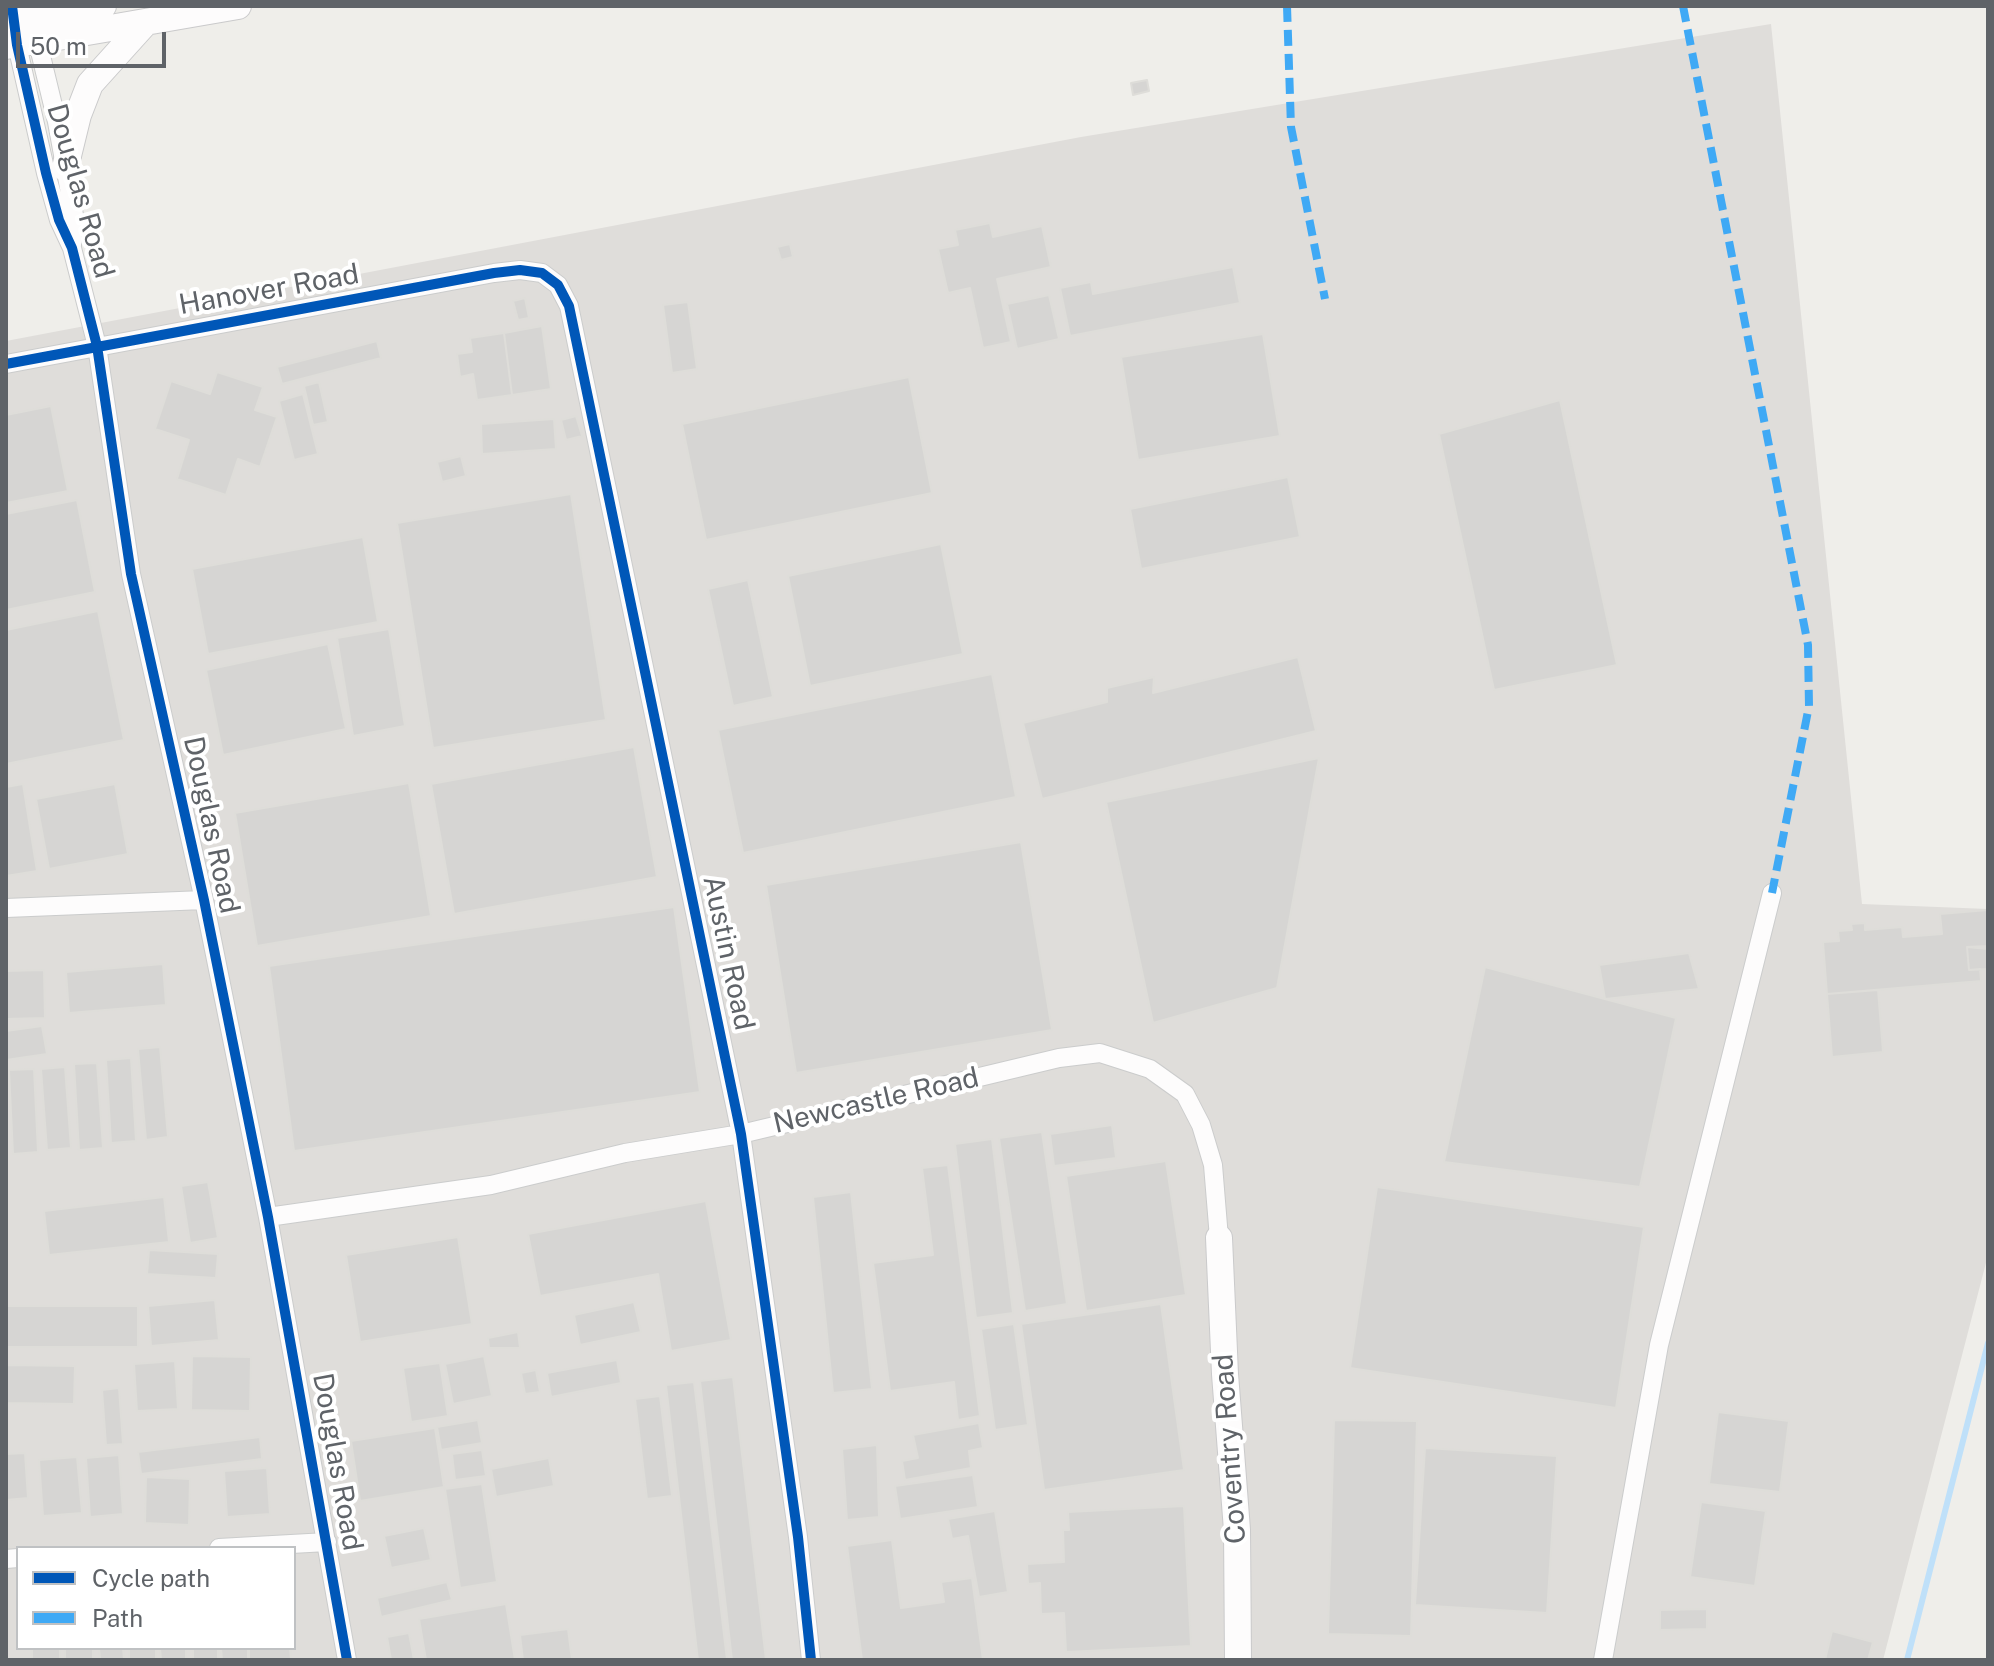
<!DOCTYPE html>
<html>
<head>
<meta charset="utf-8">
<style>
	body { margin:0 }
	#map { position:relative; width:1994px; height:1666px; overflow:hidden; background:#efeeea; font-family:"Public Sans",sans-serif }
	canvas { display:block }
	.frame { position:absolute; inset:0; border:8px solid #5f6368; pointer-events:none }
	.legend { position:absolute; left:16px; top:1546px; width:280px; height:104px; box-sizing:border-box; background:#fff; border:2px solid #bfc1c3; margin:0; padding:10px 14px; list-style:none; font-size:24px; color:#5f6368 }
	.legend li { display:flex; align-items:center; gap:16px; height:40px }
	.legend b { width:40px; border:2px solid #bfc1c3 }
	.scale { position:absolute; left:16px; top:32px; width:150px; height:36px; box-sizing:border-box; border:4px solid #5f6368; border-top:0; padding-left:10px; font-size:24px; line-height:28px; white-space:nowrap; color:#5f6368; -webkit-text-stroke:6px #fff; paint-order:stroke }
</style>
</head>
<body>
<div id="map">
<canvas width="1994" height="1666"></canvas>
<div class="frame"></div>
<ul class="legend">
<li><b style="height:10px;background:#0057b8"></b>Cycle path</li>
<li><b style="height:10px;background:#3fa9f5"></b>Path</li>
</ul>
<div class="scale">50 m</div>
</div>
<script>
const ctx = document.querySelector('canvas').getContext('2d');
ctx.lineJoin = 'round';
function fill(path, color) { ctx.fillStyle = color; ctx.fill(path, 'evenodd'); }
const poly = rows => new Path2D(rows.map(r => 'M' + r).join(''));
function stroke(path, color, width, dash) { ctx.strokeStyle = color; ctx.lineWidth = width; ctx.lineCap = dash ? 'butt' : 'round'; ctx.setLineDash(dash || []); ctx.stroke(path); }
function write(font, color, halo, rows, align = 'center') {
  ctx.font = font + ' "Public Sans",sans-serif'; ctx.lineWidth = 8; ctx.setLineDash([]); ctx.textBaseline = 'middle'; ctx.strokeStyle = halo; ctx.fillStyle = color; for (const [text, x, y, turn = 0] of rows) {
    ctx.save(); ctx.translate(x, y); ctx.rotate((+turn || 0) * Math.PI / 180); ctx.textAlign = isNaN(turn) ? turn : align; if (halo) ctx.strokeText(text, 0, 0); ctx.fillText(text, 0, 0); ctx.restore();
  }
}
const industrial = poly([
	[1771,24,1862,904,1988,909,1988,1255,1883,1660,6,1660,6,341,1081,137],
	[18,1548,294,1548,294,1648,18,1648]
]);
const stream = poly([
	[1907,1660,1988,1343]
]);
const building = poly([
	[1147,80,1149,91,1133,95,1131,83,1147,80],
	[990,223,993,237,1042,226,1051,267,997,279,1011,342,983,348,970,288,948,293,938,249,958,245,955,230,990,223],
	[790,244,793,257,781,260,777,247,790,244],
	[1233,267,1240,303,1070,336,1060,288,1091,282,1093,294,1233,267],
	[1049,295,1059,339,1017,349,1007,304,1049,295],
	[525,298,529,318,518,320,513,301,525,298],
	[688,302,697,369,672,373,663,305,688,302],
	[542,326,551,389,512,395,504,333,542,326],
	[504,333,512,395,477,400,473,374,460,377,457,354,472,352,470,338,504,333],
	[1263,334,1280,436,1138,460,1121,357,1263,334],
	[377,341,381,358,282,384,277,367,377,341],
	[217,372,263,387,255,410,277,417,260,467,238,459,226,495,177,479,189,440,155,429,171,381,210,394,217,372],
	[909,377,932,493,706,540,682,424,909,377],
	[319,382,328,422,313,425,304,386,319,382],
	[303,394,318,454,294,460,279,401,303,394],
	[1560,400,1617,665,1494,690,1439,434,1560,400],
	[51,406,68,491,6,503,6,415,51,406],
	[576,416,582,436,566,440,561,420,576,416],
	[554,419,556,449,482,454,481,424,554,419],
	[461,456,466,476,442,482,437,462,461,456],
	[1288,477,1300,537,1141,569,1130,509,1288,477],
	[571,494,606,720,433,748,397,523,571,494],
	[77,500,95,592,6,610,6,514,77,500],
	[363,537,378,622,208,654,192,569,363,537],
	[941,544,963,654,810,686,788,576,941,544],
	[748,580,773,697,733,706,708,589,748,580],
	[98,611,124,740,6,764,6,630,98,611],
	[389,629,405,726,353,736,337,638,389,629],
	[328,644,346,729,223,755,206,670,328,644],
	[1298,657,1316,731,1042,799,1023,723,1107,702,1107,688,1154,677,1153,693,1298,657],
	[992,674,1016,797,743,853,718,730,992,674],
	[634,747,657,877,454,914,431,784,634,747],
	[1319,758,1277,988,1153,1023,1106,802,1319,758],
	[409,783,431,916,257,946,235,813,409,783],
	[23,784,37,871,6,876,6,787,23,784],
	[115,784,128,854,49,869,36,799,115,784],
	[1021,842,1052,1030,796,1073,766,885,1021,842],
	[674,907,700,1092,294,1151,269,966,674,907],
	[1988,910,1988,946,1967,947,1969,970,1980,969,1981,981,1827,994,1823,942,1839,941,1838,931,1852,930,1851,924,1865,923,1865,930,1902,927,1903,937,1942,934,1940,914,1988,910],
	[1967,947,1988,949,1988,969,1969,970,1967,947],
	[1689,953,1699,989,1605,999,1599,965,1689,953],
	[163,964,166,1005,69,1013,66,972,163,964],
	[1485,967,1676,1018,1640,1187,1444,1162,1485,967],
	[44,970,45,1018,6,1019,6,971,44,970],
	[1878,990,1883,1052,1832,1057,1827,994,1878,990],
	[42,1026,47,1054,6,1060,6,1031,42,1026],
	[160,1047,168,1137,146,1140,138,1049,160,1047],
	[131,1058,136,1141,111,1143,106,1060,131,1058],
	[97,1063,103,1148,79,1150,74,1064,97,1063],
	[65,1067,71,1148,47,1150,41,1069,65,1067],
	[34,1069,38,1152,13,1154,9,1070,34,1069],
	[1112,1125,1116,1158,1054,1166,1050,1134,1112,1125],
	[1042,1132,1067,1304,1025,1311,999,1138,1042,1132],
	[992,1139,1013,1313,976,1318,955,1144,992,1139],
	[1166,1161,1186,1295,1086,1311,1066,1176,1166,1161],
	[948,1165,980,1416,958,1420,954,1382,890,1391,873,1263,933,1255,922,1168,948,1165],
	[208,1182,218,1238,190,1243,181,1186,208,1182],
	[1377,1187,1644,1227,1616,1408,1350,1368,1377,1187],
	[851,1192,872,1389,833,1393,813,1197,851,1192],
	[164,1197,169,1242,49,1255,44,1211,164,1197],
	[706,1201,731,1340,671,1351,658,1274,540,1296,528,1234,706,1201],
	[458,1237,472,1324,360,1342,346,1255,458,1237],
	[149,1250,218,1254,216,1278,147,1274,149,1250],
	[215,1300,219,1340,151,1346,148,1306,215,1300],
	[634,1302,641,1332,580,1345,574,1315,634,1302],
	[1161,1304,1184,1470,1044,1490,1021,1324,1161,1304],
	[6,1306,138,1306,138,1347,6,1347,6,1306],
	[1014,1324,1028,1425,995,1430,981,1329,1014,1324],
	[518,1332,520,1348,489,1348,488,1338,518,1332],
	[192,1356,251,1357,250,1411,191,1410,192,1356],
	[484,1356,492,1396,453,1404,445,1364,484,1356],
	[617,1360,621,1383,551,1397,547,1373,617,1360],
	[175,1361,178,1409,137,1411,134,1364,175,1361],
	[440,1363,448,1416,411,1422,403,1368,440,1363],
	[6,1365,75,1366,74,1404,6,1403,6,1365],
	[536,1370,540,1392,525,1394,521,1373,536,1370],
	[733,1377,766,1660,732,1660,700,1381,733,1377],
	[694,1382,727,1660,698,1660,666,1385,694,1382],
	[119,1388,123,1444,106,1445,102,1390,119,1388],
	[660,1396,672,1496,647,1499,635,1399,660,1396],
	[1718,1412,1789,1421,1780,1492,1709,1484,1718,1412],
	[478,1420,482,1443,441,1450,437,1427,478,1420],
	[1334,1420,1417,1421,1411,1636,1328,1634,1334,1420],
	[979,1423,983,1448,969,1451,971,1468,905,1480,902,1461,918,1458,913,1435,979,1423],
	[435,1428,444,1487,360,1501,351,1441,435,1428],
	[260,1437,262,1459,141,1474,138,1452,260,1437],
	[877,1445,879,1517,847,1520,842,1449,877,1445],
	[1425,1448,1557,1456,1547,1613,1415,1605,1425,1448],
	[482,1450,486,1476,455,1480,452,1454,482,1450],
	[25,1453,28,1498,6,1500,6,1454,25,1453],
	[119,1455,123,1514,90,1517,86,1458,119,1455],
	[77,1457,82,1513,43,1516,39,1460,77,1457],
	[549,1458,554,1486,496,1497,491,1469,549,1458],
	[267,1468,270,1514,227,1517,224,1471,267,1468],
	[973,1475,978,1507,900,1519,895,1486,973,1475],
	[146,1477,190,1479,189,1525,145,1523,146,1477],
	[482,1484,497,1582,460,1588,445,1489,482,1484],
	[1701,1502,1766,1511,1755,1586,1690,1577,1701,1502],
	[1184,1506,1191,1646,1066,1652,1064,1613,1041,1614,1040,1583,1028,1584,1027,1564,1064,1562,1063,1530,1069,1530,1068,1512,1184,1506],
	[995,1511,1008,1592,979,1597,968,1536,952,1539,948,1519,995,1511],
	[424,1528,431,1560,391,1568,384,1536,424,1528],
	[892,1540,901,1608,944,1602,941,1582,972,1578,983,1660,862,1660,847,1546,892,1540],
	[447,1582,452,1600,381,1617,377,1598,447,1582],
	[506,1604,515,1660,426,1660,419,1619,506,1604],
	[1707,1609,1707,1629,1660,1630,1660,1610,1707,1609],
	[568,1629,572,1660,523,1660,520,1635,568,1629],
	[1832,1631,1873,1642,1868,1660,1825,1660,1832,1631],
	[409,1633,414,1660,391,1660,387,1637,409,1633],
	[32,1648,60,1648,60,1660,32,1660,32,1648],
	[65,1648,93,1648,93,1660,65,1660,65,1648],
	[99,1648,123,1648,124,1660,100,1660,99,1648],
	[129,1648,156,1648,156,1660,129,1660,129,1648],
	[160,1648,186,1648,186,1660,161,1660,160,1648],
	[193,1648,218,1648,218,1660,193,1660,193,1648],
	[221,1648,248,1648,248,1660,222,1660,221,1648],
	[249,1648,290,1648,291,1660,249,1660,249,1648]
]);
const street = poly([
	[12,6,17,45,46,173,59,220,72,248,97,346,131,574,204,900,268,1217,347,1660],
	[29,6,57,122,74,215,72,245],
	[6,364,494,273,520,270,542,273,558,285,569,306,741,1134,798,1537,811,1660],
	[6,908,204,900],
	[268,1217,491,1185,625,1153,741,1134,1059,1058,1100,1053,1150,1069,1185,1094,1201,1125,1213,1165,1219,1238],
	[219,1548,327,1542],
	[6,1559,18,1558],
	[1603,1660,1659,1345,1772,893]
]);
const secondary = poly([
	[6,27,103,6],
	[6,46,238,6],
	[65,168,78,115,90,84,145,23],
	[1219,1238,1225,1374,1237,1530,1238,1660]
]);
const quiet = poly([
	[1287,6,1291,127,1325,299],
	[1683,6,1808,645,1809,706,1772,893]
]);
const cycleway = poly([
	[12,6,17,45,46,173,59,220,72,248,97,346,131,574,204,900,268,1217,347,1660],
	[6,364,494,273,520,270,542,273,558,285,569,306,741,1134,798,1537,811,1660]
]);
const streetNames = [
	["Douglas Road",80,191,74],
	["Hanover Road",269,290,-10],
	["Douglas Road",211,825,78],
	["Austin Road",728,953,78],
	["Newcastle Road",876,1101,-13],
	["Coventry Road",1230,1449,-94],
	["Douglas Road",337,1462,80]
];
fill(industrial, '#dfddda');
stroke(stream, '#bfe0f9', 6);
fill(building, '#d6d5d3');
stroke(building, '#deddd9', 2);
stroke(street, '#cbcccc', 20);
stroke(secondary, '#cacacb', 28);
stroke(street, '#fdfcfc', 18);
stroke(secondary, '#fdfcfc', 26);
stroke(quiet, '#3fa9f5', 8, [16, 8]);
stroke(cycleway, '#0057b8', 10);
write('28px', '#5f6368', '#fff', streetNames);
</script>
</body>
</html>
